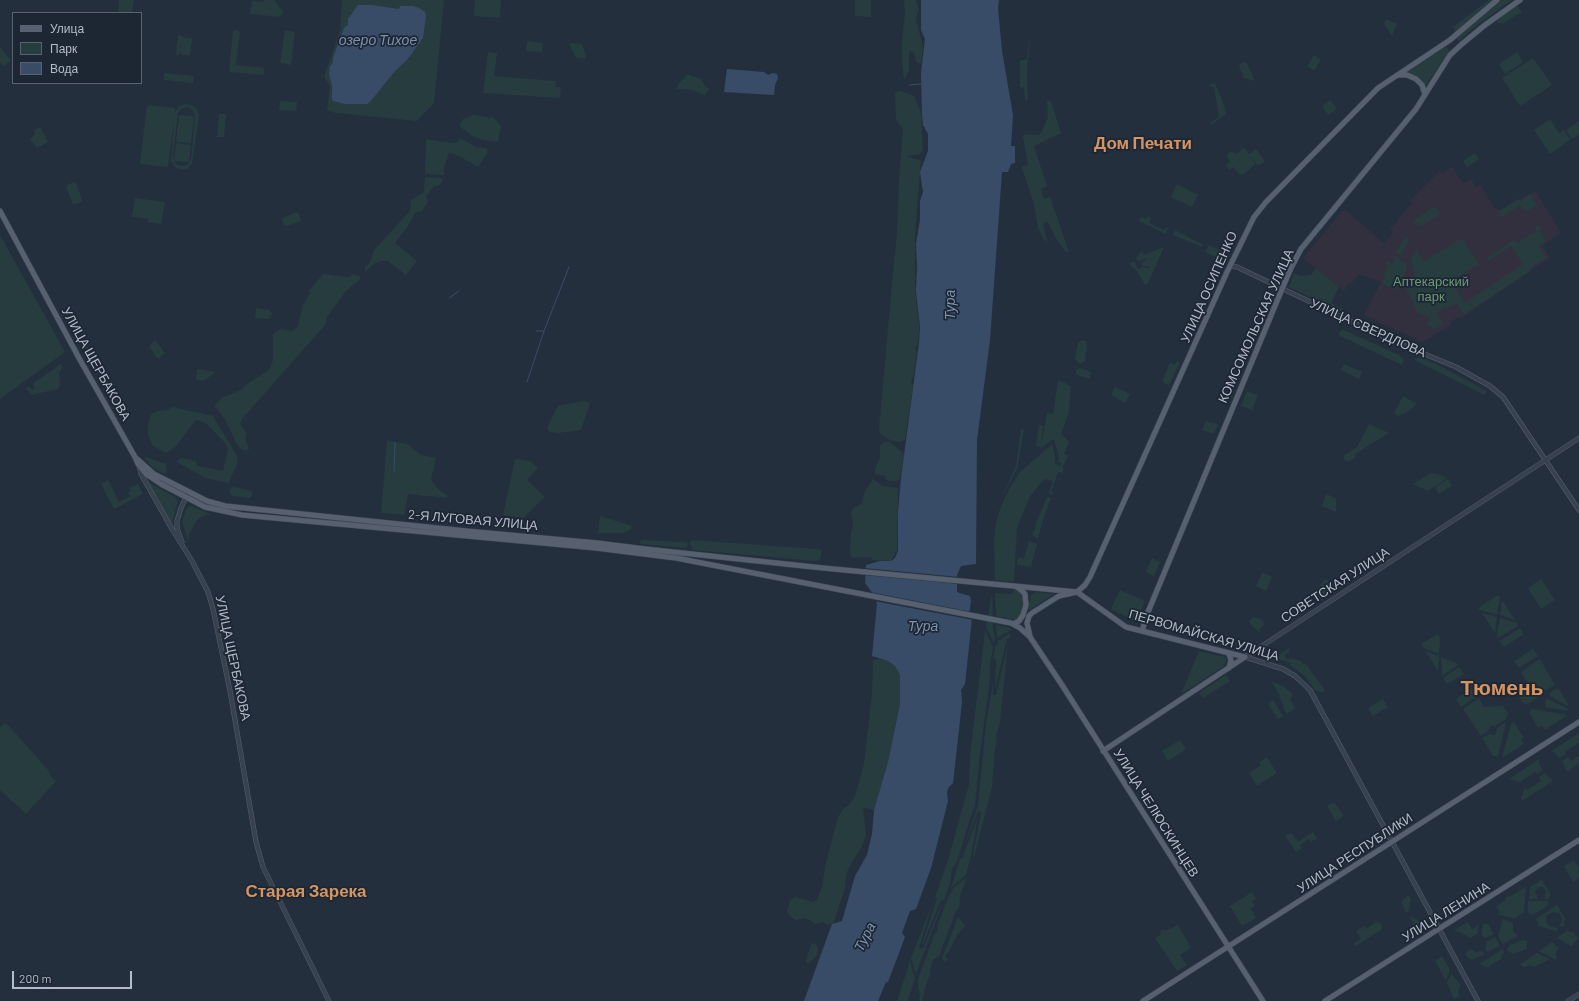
<!DOCTYPE html>
<html>
<head>
<meta charset="utf-8">
<style>
	body { margin:0 }
	#map { position:relative; width:1579px; height:1001px; overflow:hidden; background:#242f3e; font-family:Barlow,sans-serif }
	canvas { display:block }
	.legend { position:absolute; left:12px; top:12px; width:130px; height:72px; box-sizing:border-box; background:#1d2633; border:1px solid #59626f; margin:0; padding:5px 7px; list-style:none; font-size:12px; color:#b4bcc9 }
	.legend li { display:flex; align-items:center; gap:8px; height:20px }
	.legend b { width:20px; border:1px solid #59626f }
	.scale { position:absolute; left:12px; top:971px; width:120px; height:18px; box-sizing:border-box; border:2px solid #b4bcc9; border-top:0; padding-left:5px; font-size:12px; line-height:14px; white-space:nowrap; color:#b4bcc9; -webkit-text-stroke:3px #1d2633; paint-order:stroke }
</style>
</head>
<body>
<div id="map">
<canvas width="1579" height="1001"></canvas>
<ul class="legend">
<li><b style="height:5px;background:#56606e"></b>Улица</li>
<li><b style="height:11px;background:#263c3f"></b>Парк</li>
<li><b style="height:11px;background:#394c67"></b>Вода</li>
</ul>
<div class="scale">200 m</div>
</div>
<script>
const ctx = document.querySelector('canvas').getContext('2d');
ctx.lineJoin = 'round';
function fill(path, color) { ctx.fillStyle = color; ctx.fill(path, 'evenodd'); }
const poly = rows => new Path2D(rows.map(r => 'M' + r).join(''));
function stroke(path, color, width, dash) { ctx.strokeStyle = color; ctx.lineWidth = width; ctx.lineCap = dash ? 'butt' : 'round'; ctx.setLineDash(dash || []); ctx.stroke(path); }
function write(font, color, halo, rows, align = 'center') {
  ctx.font = font + ' Barlow,sans-serif'; ctx.lineWidth = 3.5; ctx.setLineDash([]); ctx.textBaseline = 'middle'; ctx.strokeStyle = halo; ctx.fillStyle = color; for (const [text, x, y, turn = 0] of rows) {
    ctx.save(); ctx.translate(x, y); ctx.rotate((+turn || 0) * Math.PI / 180); ctx.textAlign = isNaN(turn) ? turn : align; if (halo) ctx.strokeText(text, 0, 0); ctx.fillText(text, 0, 0); ctx.restore();
  }
}
const medical = poly([
	[1452,167,1462,182,1465,183,1471,179,1476,187,1480,185,1495,209,1497,208,1499,211,1535,191,1561,233,1542,246,1550,258,1464,316,1460,318,1458,317,1450,322,1451,325,1423,342,1364,315,1381,282,1359,274,1351,284,1349,283,1344,291,1303,258,1344,209,1384,243,1393,233,1390,229,1413,202,1411,200,1440,171,1442,173]
]);
const green = poly([
	[119,0,134,0,132,13,118,13],
	[265,0,274,0,284,13,279,17,250,14,252,1,262,2],
	[342,0,444,0,434,103,417,121,336,113,327,110,330,86,324,77,341,28,340,27],
	[475,0,501,0,500,18,474,16],
	[855,0,871,0,871,17,855,16],
	[904,0,916,0,919,9,916,19,923,47,921,63,917,63,914,53,911,51,909,52,909,70,905,79,904,79,902,64,902,40,905,13],
	[1489,0,1492,0,1456,32,1453,27],
	[1502,0,1512,0,1478,24,1459,41,1457,40,1457,38],
	[1515,7,1518,7,1522,12,1502,24,1496,22,1502,16],
	[1386,19,1397,24,1392,36,1384,24],
	[233,30,240,31,236,65,264,68,264,75,229,72],
	[285,30,295,32,291,65,280,63],
	[178,35,182,35,182,37,192,38,190,56,180,54,182,38,179,55,176,55],
	[1029,40,1030,40,1027,70,1028,98,1027,100,1025,100,1024,88,1020,87,1020,61,1027,59],
	[527,41,543,43,542,52,526,51],
	[569,43,582,44,586,56,585,59,576,58],
	[0,47,10,59,10,61,4,66,0,63],
	[1447,47,1449,51,1425,87,1420,79,1405,74,1444,48],
	[488,52,497,53,494,76,556,81,555,87,561,87,560,98,483,93],
	[1517,52,1523,62,1505,74,1499,64],
	[1314,55,1321,60,1314,71,1307,66],
	[1533,58,1552,85,1520,106,1502,78],
	[1245,62,1247,63,1255,81,1244,78,1239,66,1240,64],
	[164,73,194,76,193,83,164,80],
	[688,74,691,76,700,78,703,82,705,86,709,89,705,95,692,90,677,89,678,84],
	[1215,83,1224,105,1226,114,1211,125,1210,123,1219,117,1214,87,1211,87,1210,85],
	[901,91,914,96,921,112,923,150,920,154,906,156,921,161,915,234,915,286,919,328,918,343,915,348,917,350,914,374,911,382,913,386,905,440,899,442,890,440,880,434,879,429,893,273,897,234,899,179,903,129,896,120,895,95,896,92],
	[1048,100,1051,101,1061,133,1034,146,1047,186,1041,189,1044,199,1050,197,1069,252,1065,251,1055,237,1048,222,1043,223,1047,243,1043,238,1038,228,1034,204,1022,168,1023,166,1028,165,1023,136,1025,134,1038,135,1042,132,1048,117,1047,101],
	[1330,100,1337,109,1328,115,1322,106],
	[280,101,297,102,296,111,279,110],
	[185,104,193,106,197,109,199,115,192,164,186,169,181,169,176,168,171,161,174,121,168,167,140,164,147,105,175,108,175,114,178,107],
	[186,107,193,110,195,117,191,160,187,165,181,166,177,165,174,161,189,162,191,145,176,143,174,159,173,156,178,113,180,110],
	[219,114,226,114,224,137,217,137],
	[179,115,194,116,191,143,176,142],
	[473,115,494,118,501,126,498,142,482,140,471,135,459,126,463,119],
	[1550,119,1559,133,1564,130,1570,140,1550,154,1534,130],
	[1579,121,1579,134,1572,139,1566,130],
	[40,127,48,142,37,148,30,139,35,134,34,130],
	[460,138,476,147,486,148,488,152,478,167,459,156,449,153,444,168,444,175,425,174,426,139,442,142,456,143],
	[1243,148,1246,149,1255,164,1243,175,1240,174,1233,167,1229,170,1226,164,1230,162,1227,156,1229,152,1238,153],
	[1256,149,1265,161,1258,166,1249,154],
	[1475,153,1479,159,1467,167,1463,161],
	[425,177,440,178,443,179,442,182,438,186,435,186,432,188,426,196,428,202,422,211,415,213,408,226,395,243,417,261,406,275,388,261,381,261,375,263,365,272,365,267,369,264,374,250,410,211,411,200,424,192],
	[74,182,76,183,82,200,81,202,74,204,73,204,66,187,67,185],
	[1177,184,1198,195,1192,207,1171,197],
	[1530,194,1537,205,1526,212,1520,205,1503,217,1500,216,1497,212,1519,199,1521,201],
	[135,198,165,202,161,224,148,222,148,219,132,217],
	[1433,207,1437,208,1441,214,1422,226,1417,225,1413,221],
	[297,212,299,213,301,221,287,226,285,226,282,220,283,218],
	[1148,216,1151,218,1149,223,1164,230,1167,227,1168,227,1166,234,1139,221,1141,217,1146,219],
	[1538,225,1541,227,1539,230,1546,241,1538,246,1546,258,1529,269,1530,271,1464,314,1456,303,1446,309,1445,307,1436,313,1444,324,1435,329,1427,325,1430,318,1417,312,1406,288,1415,277,1411,258,1417,251,1424,261,1462,238,1479,264,1451,282,1465,303,1523,264,1511,246,1488,261,1487,258,1513,240,1518,243,1536,231,1535,226],
	[1175,230,1202,244,1202,247,1173,235],
	[0,235,65,352,0,399],
	[1406,237,1410,239,1401,255,1395,252],
	[1209,245,1223,252,1224,254,1222,260,1205,252],
	[1164,247,1148,283,1145,285,1136,270,1129,264,1134,261,1138,269,1142,267,1149,268,1149,266,1142,266,1141,263,1147,259,1147,258,1140,261,1137,261,1136,258,1142,251,1144,255],
	[1394,255,1405,263,1407,267,1407,270,1395,290,1382,283,1385,276,1384,273,1389,266,1385,263,1387,260,1392,264,1395,260,1392,257],
	[1316,268,1339,287,1331,303,1343,309,1342,312,1289,287,1294,273,1301,276,1311,275],
	[323,274,348,277,353,274,360,276,360,279,346,291,335,306,327,317,325,325,242,419,240,424,247,434,245,438,249,449,247,451,242,450,237,444,225,419,214,406,222,398,241,390,247,384,269,370,273,360,273,334,280,329,293,331,298,326,303,305,310,293,309,291],
	[256,308,269,310,273,314,268,319,255,318],
	[1342,329,1399,355,1404,360,1402,365,1338,335],
	[83,332,86,333,84,338,87,342,87,346,92,353,95,354,97,362,90,357,85,348,80,336],
	[1081,340,1086,341,1087,345,1085,361,1080,364,1077,362,1075,359,1078,343],
	[154,341,156,341,165,353,159,358,157,358,149,346],
	[1416,358,1422,358,1438,365,1487,391,1485,395,1414,360],
	[1177,361,1180,362,1169,385,1163,383,1163,379,1170,363,1175,365],
	[60,364,62,365,62,369,59,373,60,384,58,389,31,395,27,389,28,386,32,390,35,388,33,383,53,370],
	[1344,364,1362,372,1359,379,1341,370],
	[1080,368,1091,372,1090,378,1087,378,1077,375,1076,370],
	[197,369,215,372,215,373,203,381,196,380],
	[1058,381,1064,382,1071,387,1069,412,1061,434,1069,442,1064,454,1068,456,1062,468,1064,468,1062,473,1058,472,1051,492,1053,493,1053,495,1049,493,1053,481,1044,479,1030,496,1017,528,1014,582,995,580,994,541,996,522,1000,509,1009,489,1020,472,1052,444,1055,456,1055,464,1060,466,1061,463,1058,462,1059,456,1054,440,1052,440,1040,449,1041,447,1036,446,1039,425,1043,426,1041,446,1047,413,1053,414],
	[1115,387,1130,394,1125,403,1111,395],
	[1247,391,1258,395,1252,410,1241,406],
	[1403,396,1417,404,1407,412,1398,416,1394,413],
	[584,401,590,403,581,430,558,433,550,432,548,430,548,425,558,406],
	[173,407,213,416,237,456,238,463,228,483,205,478,177,462,180,458,196,461,197,466,223,471,228,449,225,443,206,423,196,420,175,447,166,453,153,446,148,435,148,425,151,414,158,411,167,410],
	[1206,421,1218,424,1214,434,1202,430],
	[1369,424,1389,433,1355,454,1356,457,1352,460,1345,461,1343,456,1357,447],
	[1021,429,1024,429,1017,469,999,503,1016,466],
	[387,441,402,443,409,445,421,455,436,458,431,480,438,489,447,495,447,498,408,494,404,515,381,513],
	[885,442,890,442,904,454,900,478,897,481,889,481,886,479,885,476,876,474,875,473,875,469,880,458,880,445],
	[143,456,166,464,167,473,165,474,153,468],
	[515,459,530,461,538,468,527,480,545,497,523,518,503,515],
	[1431,473,1440,475,1447,478,1428,491,1413,484],
	[873,479,883,486,898,488,897,550,891,561,872,560,871,557,853,558,850,554,851,533,853,523,851,514,853,508,862,503,864,493],
	[1448,479,1452,486,1439,494,1435,487],
	[108,480,119,502,130,496,128,492,131,491,129,488,138,484,143,494,114,509,101,484],
	[148,482,175,497,178,501,172,524],
	[233,487,252,491,252,495,250,498,232,496,230,493,230,489],
	[1326,494,1336,498,1336,512,1322,506],
	[1047,497,1051,498,1042,523,1038,539,1032,535,1033,532,1034,532,1036,527,1035,526],
	[191,506,210,514,201,517,196,521,189,535,188,542,182,521,186,510,188,507],
	[600,516,632,526,630,530,624,533,598,533],
	[643,540,684,542,688,543,687,547,685,548,641,544,639,541],
	[691,540,816,549,821,550,821,556,820,560,815,561,693,550,690,544],
	[1029,541,1037,544,1031,567,1017,565,1017,560,1019,558,1024,558],
	[1152,558,1160,562,1154,576,1146,572],
	[1262,572,1272,577,1266,591,1256,586],
	[1325,579,1338,586,1337,588,1318,600,1316,598,1318,596,1316,591],
	[1541,579,1555,600,1541,609,1528,588],
	[1014,589,1019,591,1023,596,1024,602,1021,615,1016,620,996,616,995,593,1012,594],
	[1120,590,1145,601,1137,621,1134,621,1111,609],
	[1034,593,1035,592,1054,594,1028,611,1031,596],
	[992,594,993,631,995,637,994,643,986,627],
	[1498,595,1500,598,1497,615,1480,610,1478,608],
	[1502,600,1515,620,1500,615],
	[1482,613,1497,617,1495,633],
	[1252,617,1260,619,1263,621,1264,625,1259,629,1261,631,1260,632,1253,627,1249,622],
	[1500,618,1517,623,1518,626,1498,638,1497,636],
	[996,625,1010,628,1010,631,997,638],
	[1520,628,1524,634,1504,647,1500,641],
	[985,631,993,647,990,664,990,680,980,753,975,805,968,825,957,862,952,869,950,883,944,901,941,900,923,944,922,944,937,899,935,897,948,860,969,784,970,755],
	[1011,633,1009,639,1007,639,995,690,996,659,993,659,995,648,999,640],
	[1438,634,1440,637,1439,654,1424,648,1421,644],
	[1008,644,1000,722,996,736,997,739,995,749,992,787,974,857,973,856,981,812,978,811,962,854,978,805,986,724,993,683,993,664,993,695,996,695],
	[1291,647,1289,652,1285,654,1285,657,1287,659,1292,658,1301,661,1303,664,1301,666,1275,658],
	[1533,649,1538,656,1519,668,1514,661],
	[1199,651,1225,657,1226,662,1224,666,1181,694],
	[1425,651,1438,656,1439,658,1438,671],
	[1441,657,1456,663,1458,665,1442,676],
	[879,659,887,661,895,666,900,675,901,688,900,704,888,762,881,787,874,810,863,807,866,835,862,846,848,869,846,878,845,888,833,924,828,925,823,922,815,924,810,920,803,918,797,920,792,918,787,912,790,900,796,897,812,902,817,900,822,887,826,862,838,817,843,809,849,805,855,796,864,764,872,693,873,660],
	[1540,659,1555,685,1542,692,1528,684,1521,672],
	[1290,663,1301,666,1305,663,1325,690,1323,692,1316,691,1305,676,1290,665],
	[1459,667,1464,674,1447,684,1443,678],
	[1226,675,1230,681,1203,698,1199,693],
	[1272,682,1283,686,1293,694,1290,699,1295,708,1287,714,1283,707,1284,706,1279,697,1280,696],
	[1528,686,1541,694,1541,695,1528,704,1523,703,1517,694],
	[1472,688,1477,696,1461,707,1456,699],
	[1558,688,1569,705,1567,706,1550,696,1549,693],
	[1479,698,1484,707,1503,706,1508,713,1506,719,1495,726,1490,726,1488,731,1481,736,1463,709],
	[1383,699,1388,707,1373,716,1368,708],
	[1546,699,1548,699,1568,709,1567,711,1545,707],
	[1273,700,1283,716,1278,719,1268,704],
	[1533,709,1568,715,1545,730,1542,726,1538,728,1529,712],
	[1506,722,1498,756,1493,756,1482,738,1489,734,1494,735,1496,733,1497,728],
	[1514,722,1524,738,1521,740,1524,744,1502,758,1511,724],
	[4,723,8,725,50,772,49,774,56,781,26,814,0,790,0,728],
	[1579,733,1579,743,1565,752,1566,754,1559,758,1556,754,1551,751],
	[1180,740,1186,749,1168,761,1162,751],
	[1579,756,1579,763,1567,772,1562,761,1568,757,1571,761],
	[1267,757,1277,773,1257,786,1249,773,1261,765,1259,762],
	[1539,759,1539,764,1543,770,1537,774,1535,772,1521,781,1522,783,1509,779],
	[1545,773,1549,778,1552,779,1553,781,1522,801,1521,799,1525,786,1527,790,1541,781,1539,777],
	[1334,802,1344,816,1336,821,1327,806],
	[978,816,971,856,966,875,952,887,950,891,960,858,962,859],
	[1313,832,1317,838,1311,842,1309,839,1300,845,1302,848,1296,852,1285,836,1290,833,1293,835,1298,842],
	[1574,860,1579,868,1579,878,1573,882,1564,866],
	[967,877,960,896,959,908,956,911,939,956,933,960,930,969,931,976,930,975,927,982,922,1001,919,1001,920,996,918,987,918,979,935,933,937,932,938,924,949,895,951,893,953,888],
	[1542,880,1551,895,1548,899,1544,899,1546,891,1543,887,1539,887,1535,891,1538,899,1529,899,1530,887],
	[1526,887,1524,913,1517,916,1515,919,1498,914,1500,912,1496,906,1506,900,1505,898,1508,896,1509,897],
	[1252,892,1256,899,1252,901,1255,906,1251,909,1256,918,1242,926,1230,906],
	[1408,895,1411,898,1409,911,1406,913,1401,902],
	[1528,901,1548,901,1549,905,1533,915,1528,913],
	[933,902,919,948,923,949,941,905,942,905,916,974,911,958],
	[1557,905,1566,920,1563,922,1565,925,1561,927,1559,926,1562,922,1561,916,1559,913,1553,912,1547,915,1546,921,1549,926,1557,928,1558,929,1555,931,1539,926,1536,919],
	[958,917,965,926,957,935,949,951,945,956,948,959,945,962,942,958],
	[1412,917,1425,924,1428,926,1423,930,1418,930,1410,918],
	[1503,919,1513,923,1513,931,1518,936,1502,944,1498,936],
	[1376,922,1381,923,1382,927,1381,930,1356,946,1354,943,1361,939,1356,931,1364,926,1366,929],
	[1468,922,1472,929,1479,924,1477,934,1471,938,1454,930],
	[1483,924,1488,924,1494,934,1486,938,1481,935],
	[1178,925,1191,948,1180,955,1187,965,1177,971,1155,938,1161,934,1160,932,1164,929,1165,931],
	[1568,930,1570,933,1573,931,1578,939,1571,946,1557,938],
	[1495,937,1500,946,1487,952,1485,949,1487,941],
	[1523,940,1527,941,1527,949,1513,954,1508,951,1507,949,1510,945],
	[1552,942,1559,948,1556,951,1556,960,1539,951],
	[812,943,816,944,818,948,817,955,812,960,808,963,806,962,807,956],
	[1471,949,1476,952,1482,951,1485,954,1472,960,1468,958,1465,953],
	[1503,949,1504,953,1502,955,1501,959,1488,967,1479,964],
	[1537,953,1550,959,1534,967,1530,965,1526,967,1519,965],
	[1442,956,1450,970,1446,981,1435,961],
	[910,961,915,978,908,1001,897,1001],
	[1451,973,1460,985,1458,993,1460,996,1454,999,1447,983]
]);
const water = poly([
	[921,0,999,0,998,8,1002,51,1013,115,1011,146,1015,146,1015,163,1011,164,1008,172,1002,172,990,340,977,440,976,564,961,566,957,575,957,591,959,593,970,596,971,601,969,616,972,618,965,684,961,690,962,702,953,783,948,788,947,794,948,801,931,868,916,909,910,911,902,933,905,937,888,982,886,982,878,1001,804,1001,832,924,842,921,855,876,867,855,872,834,874,810,888,762,900,704,900,675,895,666,888,661,872,656,877,604,874,595,865,583,866,565,880,561,891,561,895,558,898,551,898,512,901,478,919,343,920,327,916,291,917,266,916,244,920,220,920,201,923,192,920,172,928,151,928,134,923,125,922,115,921,73,925,39,921,30],
	[358,5,372,5,399,9,400,6,413,6,419,8,425,12,426,16,423,38,407,60,395,71,370,102,367,104,345,104,333,101,332,99,332,85,329,74,330,66,333,63,333,58,344,28,348,25,348,19],
	[727,69,764,72,768,75,773,73,777,74,778,78,775,85,774,95,724,92]
]);
const pier = poly([
	[864,568,959,577,959,584,863,575],
	[870,592,972,612,973,620,874,601]
]);
const stream = poly([
	[909,85,921,84],
	[449,298,459,291],
	[536,331,544,331],
	[527,382,544,331,569,267],
	[394,471,395,442]
]);
const minor = poly([
	[1230,266,1237,267,1386,338,1456,367,1490,386,1503,397,1579,510],
	[139,466,141,474,172,529,192,561,208,592,213,609,230,691,256,842,263,867,329,1001],
	[182,542,177,528,177,521,181,508,187,495],
	[1245,657,1283,669,1295,676,1310,690,1478,1001],
	[1245,657,1579,438],
	[1568,1001,1579,994]
]);
const major = poly([
	[1398,75,1407,75,1416,79,1422,85,1425,95],
	[0,211,79,358,135,457,138,464,146,474,161,484,205,507,242,515,596,548,676,558,1011,623,1020,628,1030,637,1062,685,1263,1001],
	[136,458,154,474,207,501,225,506,466,531,597,543,645,549,823,568,1077,592,1126,627,1245,657],
	[1013,624,1019,621,1023,615,1026,605,1025,594,1021,590,1017,587],
	[1142,631,1148,612,1282,289,1291,268,1301,249,1416,109,1450,55,1462,44,1485,25,1520,0],
	[1030,636,1027,623,1029,616,1032,613,1059,596,1077,592,1085,585,1090,577,1227,272,1254,217,1266,202,1378,88,1450,40,1497,0],
	[1229,654,1231,660,1229,668],
	[1103,751,1245,657],
	[1143,1001,1579,722],
	[1325,1001,1579,840]
]);
const parkNames = [
	["Аптекарский",1431,282],
	["парк",1431,297]
];
const streetNames = [
	["УЛИЦА ОСИПЕНКО",1209,287,-66],
	["КОМСОМОЛЬСКАЯ УЛИЦА",1256,326,-66],
	["УЛИЦА СВЕРДЛОВА",1368,328,24],
	["УЛИЦА ЩЕРБАКОВА",96,364,61],
	["2-Я ЛУГОВАЯ УЛИЦА",473,520,5],
	["СОВЕТСКАЯ УЛИЦА",1335,585,-33],
	["ПЕРВОМАЙСКАЯ УЛИЦА",1204,635,16],
	["УЛИЦА ЩЕРБАКОВА",233,658,78],
	["УЛИЦА ЧЕЛЮСКИНЦЕВ",1156,813,58],
	["УЛИЦА РЕСПУБЛИКИ",1355,853,-33],
	["УЛИЦА ЛЕНИНА",1446,912,-32]
];
const waterNames = [
	["озеро Тихое",378,40],
	["Тура",950,305,-90],
	["Тура",923,626],
	["Тура",865,937,-63]
];
const districtNames = [
	["Дом Печати",1143,143],
	["Старая Зарека",306,891]
];
const townNames = [
	["Тюмень",1502,688]
];
fill(medical, '#32303f');
fill(green, '#263c3f');
fill(water, '#394c67');
fill(pier, '#242f3e');
stroke(stream, '#394c67', 1);
stroke(minor, '#565f6c', 5);
stroke(major, '#414a57', 6);
stroke(minor, '#38414e', 4);
stroke(major, '#56606e', 5);
write('13px', '#6b9a76', '#1d2633', parkNames);
write('13px', '#b4bcc9', '#1d2633', streetNames);
write('italic 14px', '#7c92b1', '#1d2633', waterNames);
write('bold 17px', '#d59563', '#1d2633', districtNames);
write('bold 21px', '#d59563', '#1d2633', townNames);
</script>
</body>
</html>
